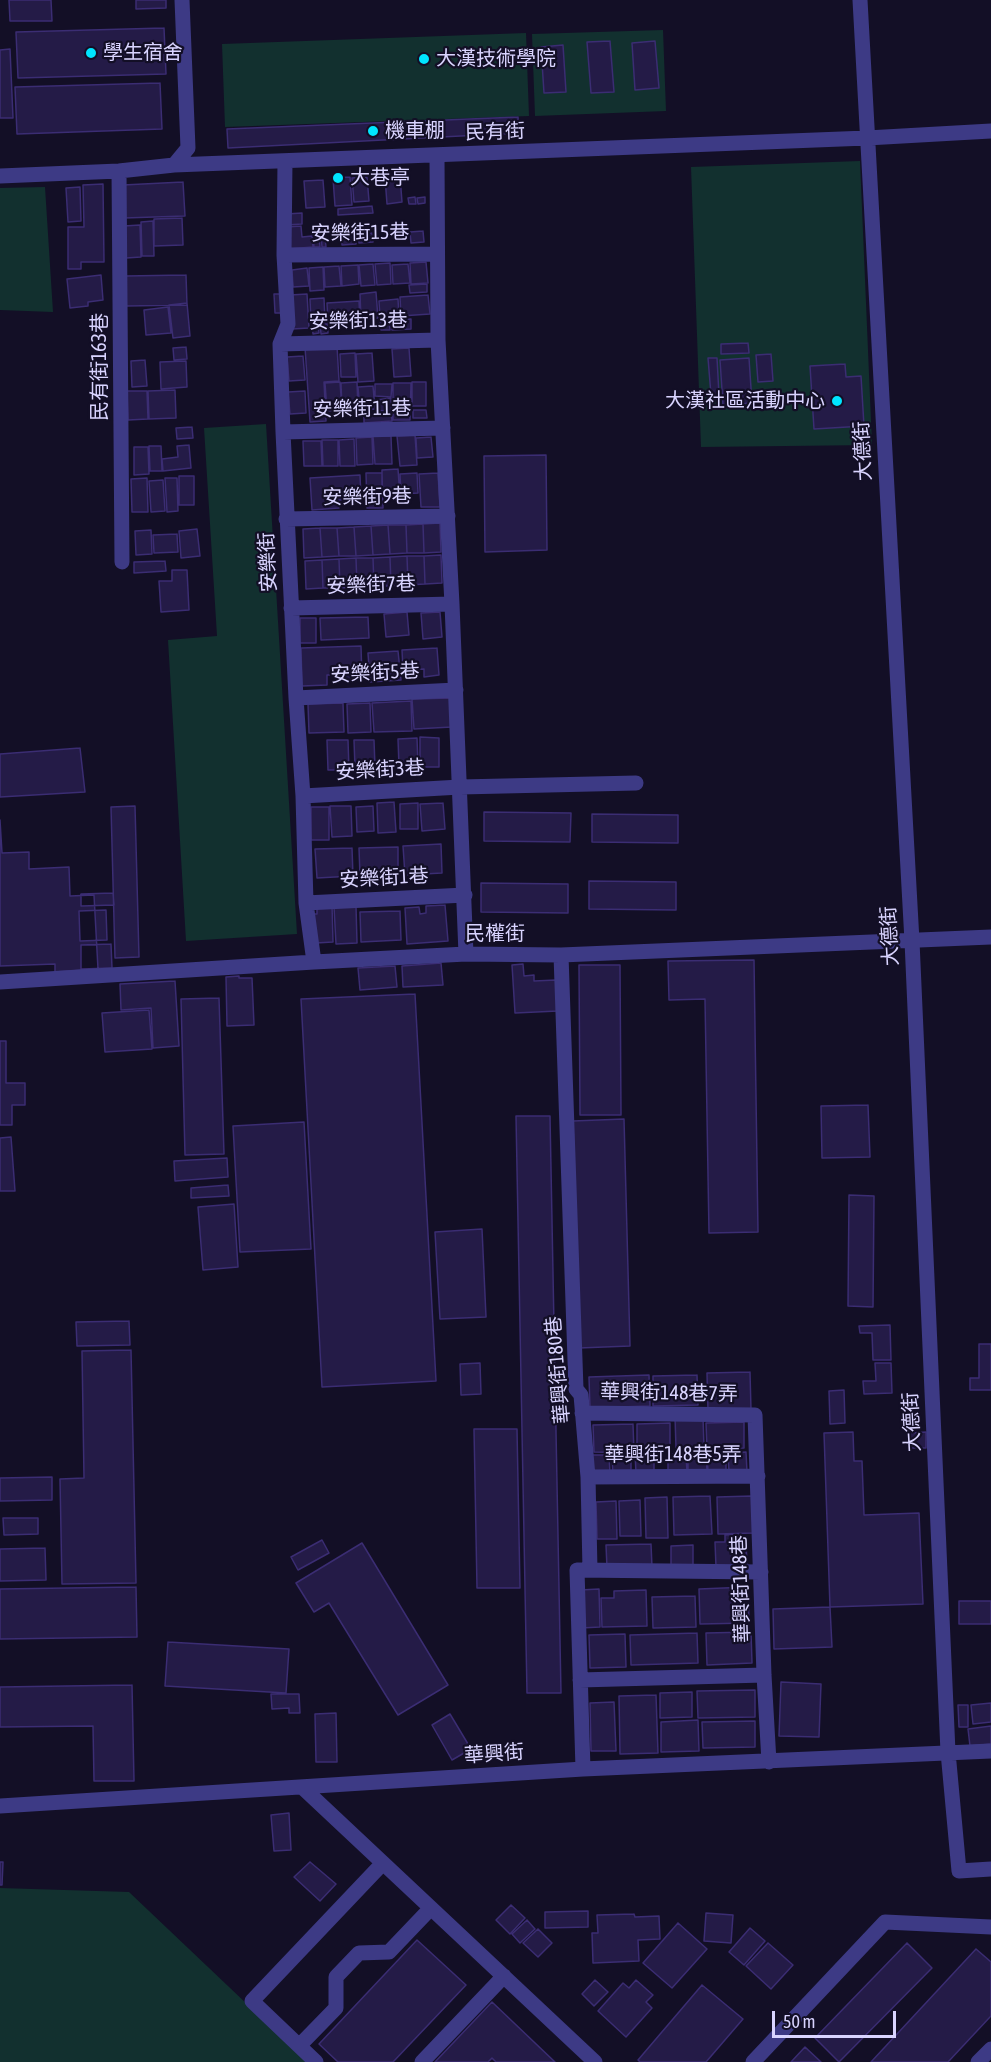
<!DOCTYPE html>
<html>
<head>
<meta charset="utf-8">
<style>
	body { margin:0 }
	#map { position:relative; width:991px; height:2062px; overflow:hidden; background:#130f26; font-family:"Asap Condensed",sans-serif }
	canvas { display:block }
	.scale { position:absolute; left:772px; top:2011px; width:124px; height:27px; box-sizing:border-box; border:3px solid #d9d4ff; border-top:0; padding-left:8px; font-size:18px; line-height:21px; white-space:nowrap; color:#d9d4ff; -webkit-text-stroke:4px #130f26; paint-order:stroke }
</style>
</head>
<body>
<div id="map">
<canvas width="991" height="2062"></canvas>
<div class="scale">50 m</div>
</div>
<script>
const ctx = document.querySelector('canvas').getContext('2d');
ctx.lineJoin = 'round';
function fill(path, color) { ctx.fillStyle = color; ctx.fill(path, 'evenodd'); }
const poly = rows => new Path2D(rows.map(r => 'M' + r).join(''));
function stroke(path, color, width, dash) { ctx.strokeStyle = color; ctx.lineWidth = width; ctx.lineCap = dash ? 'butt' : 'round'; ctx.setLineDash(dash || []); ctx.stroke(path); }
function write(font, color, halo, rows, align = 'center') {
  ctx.font = font + ' "Asap Condensed","Noto Sans TC",sans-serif'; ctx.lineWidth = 4.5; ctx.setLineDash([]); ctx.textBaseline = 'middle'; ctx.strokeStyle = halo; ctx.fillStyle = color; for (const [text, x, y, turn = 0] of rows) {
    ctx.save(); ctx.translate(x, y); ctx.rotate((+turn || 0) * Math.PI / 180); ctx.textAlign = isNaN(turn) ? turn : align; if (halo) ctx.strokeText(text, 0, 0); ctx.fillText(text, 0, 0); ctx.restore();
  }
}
const green = poly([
	[663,30,666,111,535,116,532,34],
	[526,33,529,116,225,127,222,44],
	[860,161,872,445,701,447,691,167],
	[45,187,53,312,0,310,0,188],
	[266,424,297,934,186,941,168,640,217,636,204,428],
	[0,1888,129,1892,308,2062,0,2062]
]);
const building = poly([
	[9,0,51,0,52,21,10,21,9,0],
	[136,0,166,0,166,8,136,9,136,0],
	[164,28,166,74,18,78,16,32,164,28],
	[610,41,614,92,591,93,587,42,610,41],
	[655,41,659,88,635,90,632,43,655,41],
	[563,45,566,92,544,93,541,47,563,45],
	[10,49,13,118,0,118,0,50,10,49],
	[160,83,162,129,17,134,15,87,160,83],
	[518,117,519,133,228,148,227,129,518,117],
	[400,176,402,202,387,204,385,177,400,176],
	[350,177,352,205,335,206,333,178,350,177],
	[367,177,369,201,354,202,352,178,367,177],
	[323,180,325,207,306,208,304,181,323,180],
	[183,182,185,216,124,218,123,185,183,182],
	[103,184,104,262,81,262,81,269,68,269,68,227,84,227,83,185,103,184],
	[80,187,81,221,68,222,66,188,80,187],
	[415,197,416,204,409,204,408,198,415,197],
	[425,197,425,203,418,204,417,198,425,197],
	[372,206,373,213,338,215,338,209,372,206],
	[302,213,302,224,286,225,286,214,302,213],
	[182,218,183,245,154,246,154,219,182,218],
	[153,221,154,256,142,256,141,222,153,221],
	[140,225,141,257,126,258,124,226,140,225],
	[301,226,302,237,312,236,313,247,288,249,286,227,301,226],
	[423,231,424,242,411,243,410,232,423,231],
	[355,233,356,244,342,245,341,234,355,233],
	[372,233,373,242,359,243,358,234,372,233],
	[313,235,319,235,320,247,314,247,313,235],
	[321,235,325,235,326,247,322,247,321,235],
	[426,262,428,283,411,284,410,263,426,262],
	[390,263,391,284,377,285,375,264,390,263],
	[373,264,375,285,361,286,359,265,373,264],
	[408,264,410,283,393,284,392,265,408,264],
	[358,265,359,284,342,286,341,266,358,265],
	[339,266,341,286,325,287,324,267,339,266],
	[323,267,324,290,310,291,309,268,323,267],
	[307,268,309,286,293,287,292,270,307,268],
	[101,275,103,300,88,302,88,306,70,308,67,279,101,275],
	[186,275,187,305,126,306,125,276,186,275],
	[427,284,427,292,410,293,409,285,427,284],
	[376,292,378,318,361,319,360,294,376,292],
	[274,294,280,294,282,313,275,313,274,294],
	[307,294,309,328,292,329,290,295,307,294],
	[428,295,430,314,401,316,400,297,428,295],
	[324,298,325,322,311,323,310,299,324,298],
	[398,299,399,317,380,318,379,301,398,299],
	[359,301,360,322,328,324,327,303,359,301],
	[187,303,190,336,173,338,169,305,187,303],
	[168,307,171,333,146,335,144,310,168,307],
	[411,319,411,329,392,330,391,320,411,319],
	[380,320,389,320,390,330,381,330,380,320],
	[312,324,318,324,319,333,313,334,312,324],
	[320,324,327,324,328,333,321,334,320,324],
	[748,343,749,353,721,354,721,344,748,343],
	[337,346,339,381,324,382,326,421,310,422,305,347,337,346],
	[186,347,187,359,174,360,173,348,186,347],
	[409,348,411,376,394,377,392,349,409,348],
	[355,353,356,377,341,377,340,354,355,353],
	[372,353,374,381,358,382,356,354,372,353],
	[771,354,773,381,758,382,756,355,771,354],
	[303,356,305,380,289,381,287,357,303,356],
	[708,358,717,358,719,395,711,395,708,358],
	[749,358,752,403,723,405,720,360,749,358],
	[145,360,147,386,132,387,131,361,145,360],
	[186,361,187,387,161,389,160,362,186,361],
	[845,364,846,377,861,376,864,426,814,429,810,366,845,364],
	[340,382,342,410,327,411,325,383,340,382],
	[357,382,358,409,342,410,341,383,357,382],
	[412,382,426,382,426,406,412,406,412,382],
	[393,383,411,383,410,420,393,420,393,383],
	[375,384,392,384,391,397,375,396,375,384],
	[373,386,375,409,360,410,358,387,373,386],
	[175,390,176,418,149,419,148,391,175,390],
	[127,391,147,391,148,419,128,420,127,391],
	[305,391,306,413,290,414,288,392,305,391],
	[391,398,392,410,377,411,376,400,391,398],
	[413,410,426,410,427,418,413,418,413,410],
	[391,412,392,421,364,423,364,414,391,412],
	[192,427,193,438,177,439,176,428,192,427],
	[415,435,417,465,400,466,397,436,415,435],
	[373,436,391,436,392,464,375,464,373,436],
	[372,437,373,464,357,465,356,438,372,437],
	[431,437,433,457,417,458,416,438,431,437],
	[354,439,355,466,340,466,339,440,354,439],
	[322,440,338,440,338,466,323,466,322,440],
	[303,441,321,441,322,466,304,466,303,441],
	[189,445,191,468,163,471,162,459,178,457,177,446,189,445],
	[149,446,161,446,162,471,150,471,149,446],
	[134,447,148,447,149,474,134,475,134,447],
	[546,455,547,550,485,552,484,456,546,455],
	[398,469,400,497,382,497,382,470,398,469],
	[366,473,382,473,383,508,367,508,366,473],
	[417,473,418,493,401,494,400,474,417,473],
	[438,473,440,507,421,507,419,474,438,473],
	[360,475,361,499,339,500,339,508,312,510,310,478,360,475],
	[179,476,194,476,194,505,179,505,179,476],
	[147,478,148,512,132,512,131,479,147,478],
	[165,478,177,478,178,511,167,512,165,478],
	[163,480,165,511,151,512,149,481,163,480],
	[440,523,441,552,424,553,423,524,440,523],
	[423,524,424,553,407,553,406,525,423,524],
	[388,525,406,525,407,553,390,554,388,525],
	[388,525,390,554,373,555,371,526,388,525],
	[371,526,373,555,356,556,354,527,371,526],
	[354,527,356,556,339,556,337,528,354,527],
	[320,528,322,557,304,558,303,529,320,528],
	[320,528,337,528,339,556,322,557,320,528],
	[197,529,200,556,181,558,179,531,197,529],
	[151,530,152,554,136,555,135,531,151,530],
	[177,534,178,552,154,553,153,535,177,534],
	[441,555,442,583,425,584,424,556,441,555],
	[407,556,424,556,425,584,408,585,407,556],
	[407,556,408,585,391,586,390,557,407,556],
	[390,557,391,586,374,586,373,558,390,557],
	[356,558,373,558,374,586,357,587,356,558],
	[356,558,357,587,340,588,339,559,356,558],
	[339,559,340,588,323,588,322,560,339,559],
	[322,560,323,588,306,589,305,561,322,560],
	[165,561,166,571,134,573,134,562,165,561],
	[172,570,187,570,189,610,161,612,159,581,172,581,172,570],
	[407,612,409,635,386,637,384,614,407,612],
	[440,612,442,637,423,639,421,613,440,612],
	[368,617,369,638,321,640,320,618,368,617],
	[300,618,316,618,316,643,300,643,300,618],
	[361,646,362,680,338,681,338,675,327,675,327,685,302,686,301,648,361,646],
	[437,648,439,675,424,677,424,669,403,670,402,650,437,648],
	[398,651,401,680,370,682,368,653,398,651],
	[451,698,452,727,414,729,412,699,451,698],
	[411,701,412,731,374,732,372,703,411,701],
	[343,703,344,732,309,733,308,704,343,703],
	[370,703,371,732,348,733,347,704,370,703],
	[420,737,439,738,439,767,420,767,420,737],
	[417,738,418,765,399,766,398,739,417,738],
	[327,740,348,740,349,770,328,770,327,740],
	[354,740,374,740,375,767,355,768,354,740],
	[80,748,85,792,0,797,0,754,80,748],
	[394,802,396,832,378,833,377,803,394,802],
	[418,803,418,829,400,829,400,804,418,803],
	[443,803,445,829,422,831,420,804,443,803],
	[135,806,139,957,115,958,111,807,135,806],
	[330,806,351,806,352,836,332,837,330,806],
	[373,806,374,831,357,832,356,807,373,806],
	[311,807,329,807,329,840,311,840,311,807],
	[484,812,571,813,570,842,484,841,484,812],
	[592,814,678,815,678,843,592,842,592,814],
	[0,820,2,853,29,852,29,869,69,867,70,896,94,895,98,969,55,972,55,964,0,966,0,820],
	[441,844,442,873,405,875,403,846,441,844],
	[398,847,398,875,360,876,359,848,398,847],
	[352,848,353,876,317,878,315,849,352,848],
	[589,881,676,882,676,910,589,909,589,881],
	[481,883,568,884,568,913,481,912,481,883],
	[113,893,114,905,81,906,81,894,113,893],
	[332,905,333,942,316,943,314,914,317,914,317,906,332,905],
	[445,905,448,941,407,944,405,908,419,907,420,914,426,913,426,906,445,905],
	[356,906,357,943,336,944,334,907,356,906],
	[106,910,107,940,80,941,79,911,106,910],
	[400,911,401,940,361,942,360,912,400,911],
	[111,944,112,968,81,969,81,945,111,944],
	[754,960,758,1232,709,1233,705,999,669,1000,668,961,754,960],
	[441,963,443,985,403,987,402,966,441,963],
	[523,964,524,976,534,975,534,981,556,980,558,1011,515,1013,512,965,523,964],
	[579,965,620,965,621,1115,580,1115,579,965],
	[395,966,397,987,360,990,358,968,395,966],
	[239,976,239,978,252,978,254,1025,227,1026,226,977,239,976],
	[175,981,179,1046,153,1048,151,1008,121,1010,120,984,175,981],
	[415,994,436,1381,322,1387,301,999,415,994],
	[219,998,224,1154,185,1155,181,999,219,998],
	[149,1010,152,1049,105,1052,102,1013,149,1010],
	[0,1041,6,1041,6,1083,25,1083,25,1105,12,1105,12,1125,0,1125,0,1041],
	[868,1105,870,1157,822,1158,821,1106,868,1105],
	[516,1116,550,1116,561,1693,527,1693,516,1116],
	[624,1119,630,1346,579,1348,573,1121,624,1119],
	[304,1122,311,1249,240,1252,233,1126,304,1122],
	[11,1137,15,1191,0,1191,0,1138,11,1137],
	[227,1158,228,1177,175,1181,174,1161,227,1158],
	[228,1185,229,1196,191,1198,191,1188,228,1185],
	[849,1195,874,1196,873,1307,848,1306,849,1195],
	[234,1204,238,1267,203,1270,198,1207,234,1204],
	[482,1229,486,1317,440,1319,435,1232,482,1229],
	[129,1321,130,1345,77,1346,76,1322,129,1321],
	[890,1325,891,1360,873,1360,872,1333,860,1333,859,1326,890,1325],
	[979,1344,991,1344,991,1390,970,1390,970,1378,979,1378,979,1344],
	[131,1350,136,1583,62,1584,60,1479,84,1478,82,1351,131,1350],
	[480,1363,481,1394,461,1395,460,1364,480,1363],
	[875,1363,891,1363,892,1393,864,1394,863,1381,876,1381,875,1363],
	[750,1372,751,1410,708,1411,707,1373,750,1372],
	[649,1375,650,1406,590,1408,589,1377,649,1375],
	[697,1375,698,1405,653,1406,653,1376,697,1375],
	[844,1390,845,1423,830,1424,829,1391,844,1390],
	[675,1417,703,1417,704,1448,676,1448,675,1417],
	[744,1422,744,1448,707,1449,706,1423,744,1422],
	[670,1423,670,1447,637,1448,637,1424,670,1423],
	[633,1424,634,1453,594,1452,593,1425,633,1424],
	[474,1429,517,1429,520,1588,477,1588,474,1429],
	[853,1432,854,1461,862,1461,864,1515,919,1513,923,1604,830,1607,824,1433,853,1432],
	[926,1432,926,1448,912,1448,911,1433,926,1432],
	[706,1452,707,1472,688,1472,688,1453,706,1452],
	[726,1452,726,1472,708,1472,707,1453,726,1452],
	[746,1452,747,1472,729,1472,728,1453,746,1452],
	[635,1453,654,1453,654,1472,636,1473,635,1453],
	[668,1454,686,1454,687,1473,668,1474,668,1454],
	[590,1455,609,1455,610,1474,591,1475,590,1455],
	[612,1456,631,1456,631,1475,613,1476,612,1456],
	[52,1477,52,1500,0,1501,0,1478,52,1477],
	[710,1496,712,1534,674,1535,673,1497,710,1496],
	[752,1496,753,1533,718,1534,717,1497,752,1496],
	[667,1497,668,1538,646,1538,645,1498,667,1497],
	[640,1500,641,1536,620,1536,619,1501,640,1500],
	[616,1501,617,1539,597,1539,596,1502,616,1501],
	[3,1518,38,1518,38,1534,4,1535,3,1518],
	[738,1534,738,1542,746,1541,747,1566,716,1567,715,1542,725,1542,725,1535,738,1534],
	[322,1540,329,1553,298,1570,291,1557,322,1540],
	[362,1543,448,1685,398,1715,329,1603,314,1612,296,1583,362,1543],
	[651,1544,652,1567,607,1568,606,1545,651,1544],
	[693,1545,693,1567,671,1567,671,1546,693,1545],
	[45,1548,46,1580,0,1581,0,1549,45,1548],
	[136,1587,137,1637,0,1639,0,1589,136,1587],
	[748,1587,749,1623,700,1624,699,1589,748,1587],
	[599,1589,600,1627,581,1628,580,1590,599,1589],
	[646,1590,647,1626,602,1627,601,1598,614,1598,614,1591,646,1590],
	[695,1596,696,1627,653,1628,652,1597,695,1596],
	[959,1601,991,1601,991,1624,959,1624,959,1601],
	[830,1607,832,1647,774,1649,773,1609,830,1607],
	[751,1632,752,1663,707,1665,706,1633,751,1632],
	[697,1633,698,1663,631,1665,630,1635,697,1633],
	[625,1634,626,1667,590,1668,589,1635,625,1634],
	[168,1642,289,1649,286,1693,165,1686,168,1642],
	[781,1682,821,1684,819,1737,779,1736,781,1682],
	[132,1685,134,1781,94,1781,93,1726,0,1727,0,1687,132,1685],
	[755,1690,755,1717,698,1718,697,1691,755,1690],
	[692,1692,692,1717,660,1718,660,1693,692,1692],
	[271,1694,299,1694,300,1713,289,1713,289,1708,272,1709,271,1694],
	[656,1695,658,1753,620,1754,619,1696,656,1695],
	[614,1702,616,1751,591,1751,590,1703,614,1702],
	[991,1703,991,1722,973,1724,971,1705,991,1703],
	[958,1705,968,1705,968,1727,959,1727,958,1705],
	[336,1713,337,1762,316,1762,315,1714,336,1713],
	[450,1714,471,1749,452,1760,432,1725,450,1714],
	[698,1720,699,1751,661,1752,661,1722,698,1720],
	[755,1721,755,1747,703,1748,702,1722,755,1721],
	[991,1726,991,1744,970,1746,968,1729,991,1726],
	[289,1813,291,1850,274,1851,271,1815,289,1813],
	[0,1862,3,1862,2,1885,0,1885,0,1862],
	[310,1862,336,1884,320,1901,294,1877,310,1862],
	[511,1905,525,1918,510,1934,496,1920,511,1905],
	[588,1911,588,1927,545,1928,545,1912,588,1911],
	[706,1913,733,1915,731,1943,704,1941,706,1913],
	[634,1914,635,1917,659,1916,660,1939,638,1940,639,1961,593,1963,592,1933,598,1933,597,1915,634,1914],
	[527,1920,535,1929,520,1943,512,1934,527,1920],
	[678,1923,707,1949,672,1988,643,1963,678,1923],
	[750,1928,765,1941,744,1965,729,1952,750,1928],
	[538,1929,552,1943,538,1957,523,1943,538,1929],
	[417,1940,466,1985,393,2062,338,2062,319,2044,417,1940],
	[768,1943,793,1965,771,1989,746,1966,768,1943],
	[907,1943,932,1968,839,2062,815,2038,907,1943],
	[976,1949,991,1962,991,2016,948,2062,871,2062,976,1949],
	[595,1980,608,1992,594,2006,582,1994,595,1980],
	[636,1980,653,1995,646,2002,652,2008,626,2037,598,2011,623,1983,629,1988,636,1980],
	[702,1985,743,2019,706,2062,640,2062,638,2060,702,1985],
	[492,2002,555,2062,496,2062,492,2058,488,2062,435,2062,492,2002],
	[805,2047,821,2062,791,2062,805,2047]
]);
const minor = poly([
	[860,0,912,941,948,1752,959,1871,991,1869],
	[437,155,438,340,452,604,466,954],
	[285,161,284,255,288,324,280,344,283,432,296,698,303,796,306,903,314,962],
	[174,165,188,148,182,0],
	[119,171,122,562],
	[0,176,119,171,174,165,867,138,991,131],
	[284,255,437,254],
	[280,344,438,340],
	[283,432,443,428],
	[286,519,448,516],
	[291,608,452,604],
	[296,698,456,690],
	[303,796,460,787,636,783],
	[306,903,465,895],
	[561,955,576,1389,581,1395,588,1477,590,1570],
	[0,982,314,962,466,954,561,955,991,937],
	[582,1413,755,1415,764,1675,769,1762],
	[588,1477,758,1476],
	[580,1680,764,1675],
	[583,1769,577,1570,761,1572],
	[302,1787,595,2062],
	[0,1806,583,1769,991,1751],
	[299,2046,336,2008,336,1977,359,1953,389,1952,431,1908],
	[316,2062,252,2001,383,1863],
	[422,2062,504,1976],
	[753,2062,885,1922,991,1927],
	[978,2062,991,2049]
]);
const markers = [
	[91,53,6,"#00e5ff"],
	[424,59,6,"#00e5ff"],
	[373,131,6,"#00e5ff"],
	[338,178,6,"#00e5ff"],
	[837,401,6,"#00e5ff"]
];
const poiNames = [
	["學生宿舍",103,53],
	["大漢技術學院",436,59],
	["機車棚",385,131],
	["大巷亭",350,178],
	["大漢社區活動中心",825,401,"right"]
];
const streetNames = [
	["民有街",495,132,-2],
	["安樂街15巷",360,233,-1],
	["安樂街13巷",358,321,-1],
	["民有街163巷",100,367,-90],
	["安樂街11巷",362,409,-1],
	["大德街",863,451,-93],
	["安樂街9巷",367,497,-1],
	["安樂街",268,562,-93],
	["安樂街7巷",371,585,-2],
	["安樂街5巷",375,673,-3],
	["安樂街3巷",380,770,-3],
	["安樂街1巷",384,878,-3],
	["民權街",495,934],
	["大德街",890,936,-93],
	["華興街180巷",558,1370,-95],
	["華興街148巷7弄",669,1393,1],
	["大德街",912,1422,-93],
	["華興街148巷5弄",673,1455],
	["華興街148巷",741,1589,-92],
	["華興街",494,1754,-4]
];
fill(green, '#12302f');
fill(building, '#241b47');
stroke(building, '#3b2d73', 1.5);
stroke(minor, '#3d3a85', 15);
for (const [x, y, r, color] of markers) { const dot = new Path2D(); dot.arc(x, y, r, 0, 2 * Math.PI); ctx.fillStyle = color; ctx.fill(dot); stroke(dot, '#130f26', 2); }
write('20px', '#d9d4ff', '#130f26', poiNames, 'left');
write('20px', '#d9d4ff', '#130f26', streetNames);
</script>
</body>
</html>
